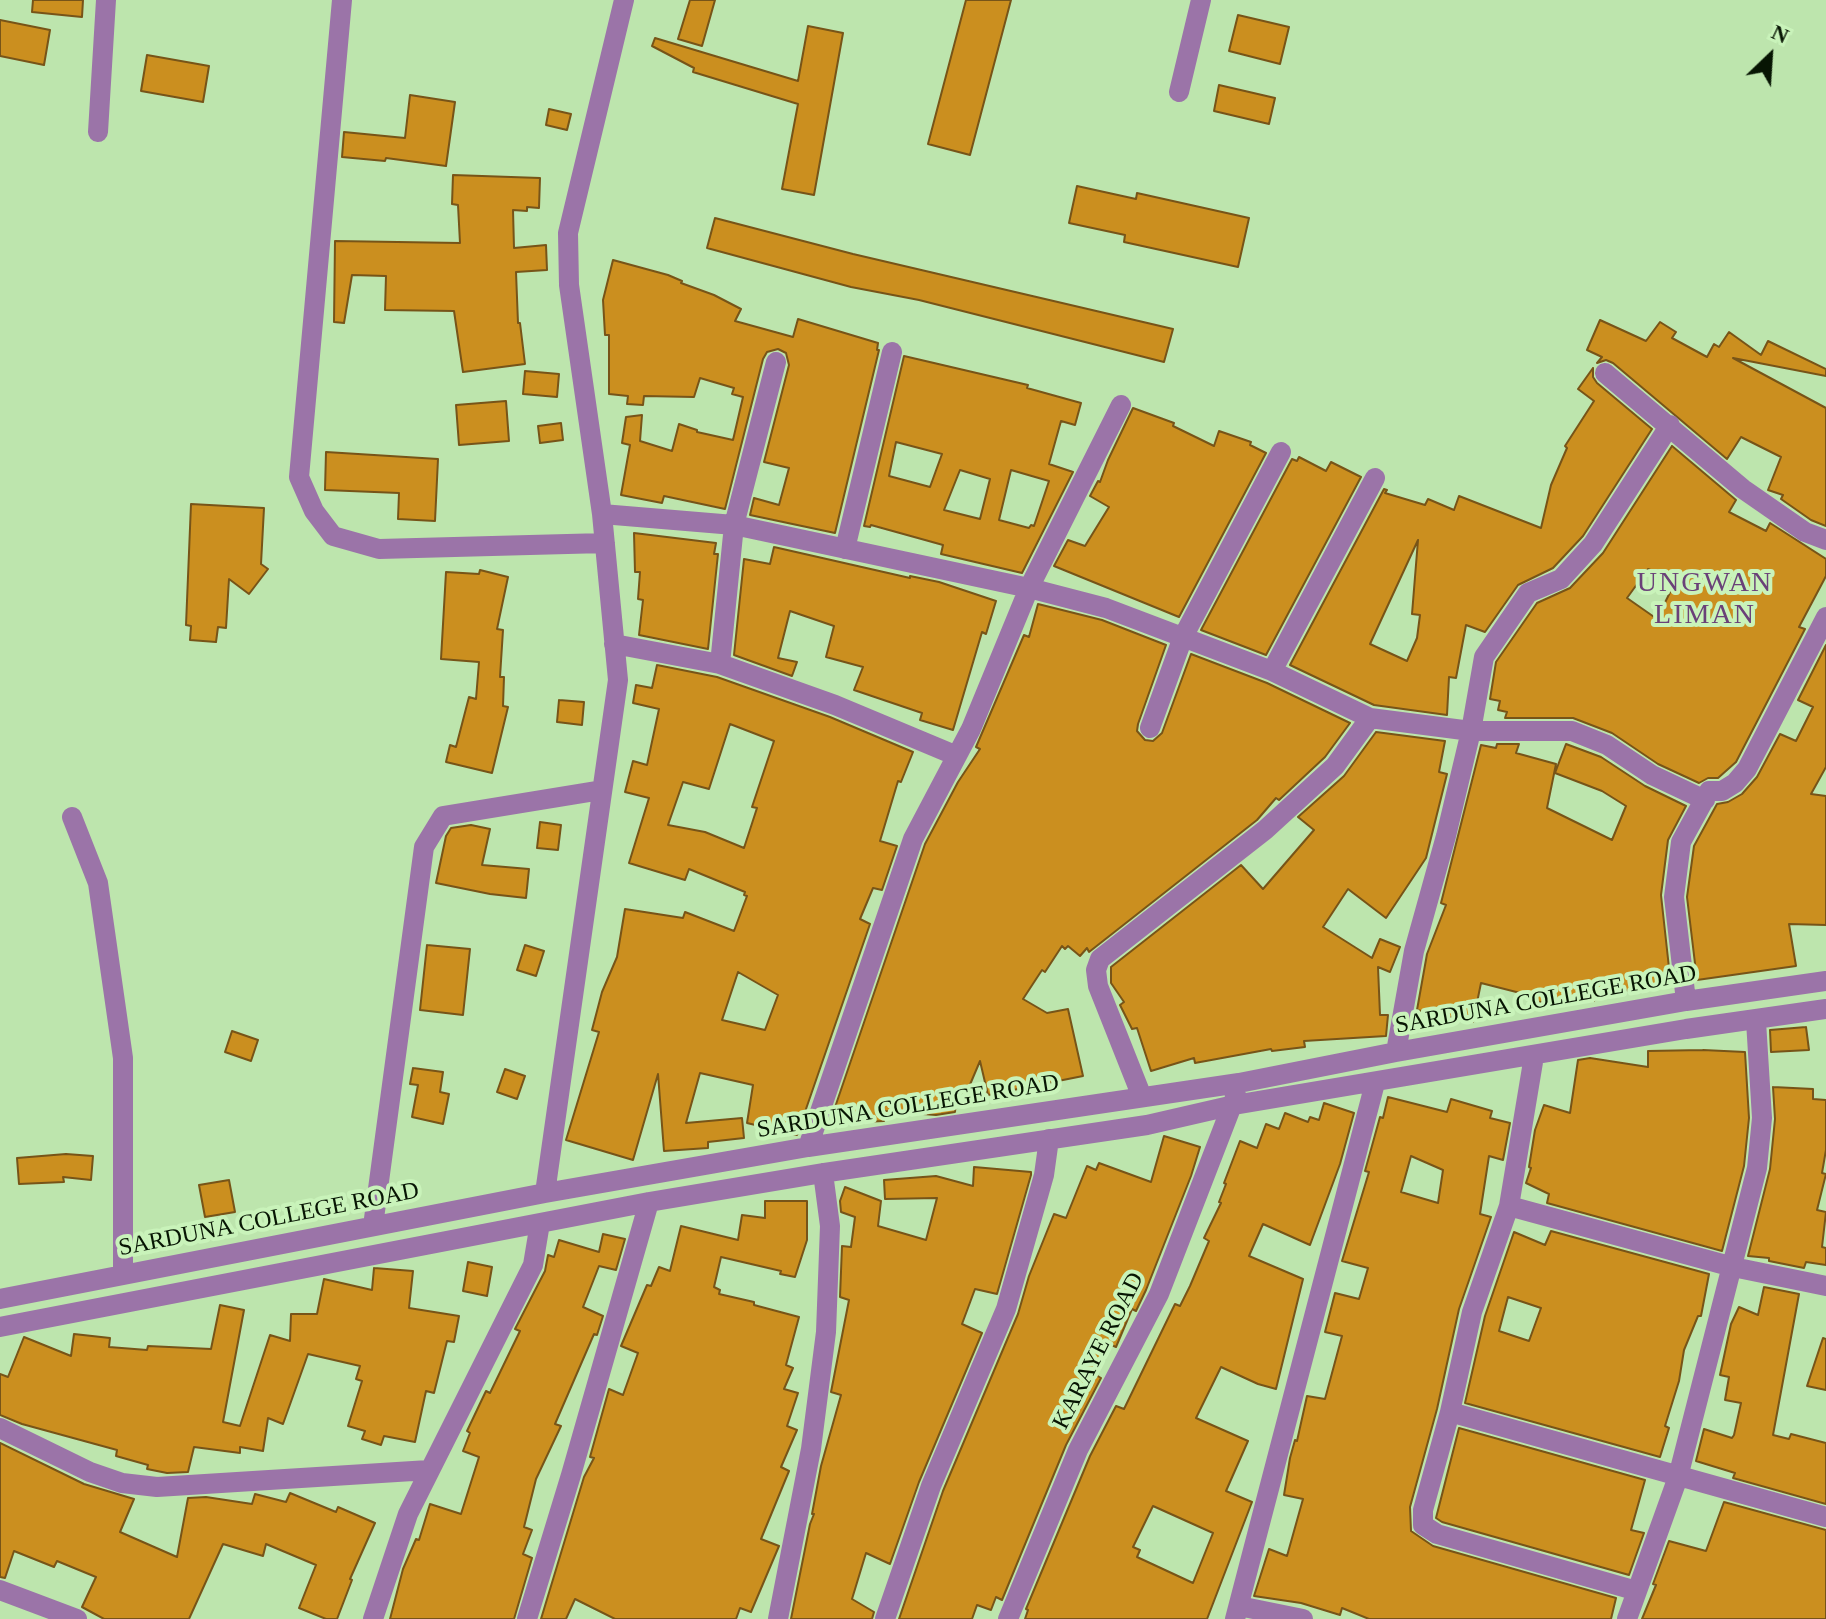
<!DOCTYPE html>
<html>
<head>
<meta charset="utf-8">
<style>
	body { margin:0 }
	#map { position:relative; width:1826px; height:1619px; overflow:hidden; background:#bde5ad; font-family:"Times New Roman",serif }
	canvas { display:block }
	.north { position:absolute; left:1730px; top:16px; width:80px; height:80px; -webkit-text-stroke:6px #c9f3ba; paint-order:stroke; rotate:25deg; font-size:22px; font-weight:700; line-height:32px; text-align:center; color:#071503 }
	.north::after { content:''; display:block; margin:auto; width:28px; height:36px; background:#071503; clip-path:polygon(50% 0,100% 100%,50% 72%,0 100%) }
</style>
</head>
<body>
<div id="map">
<canvas width="1826" height="1619"></canvas>
<div class="north">N</div>
</div>
<script>
const ctx = document.querySelector('canvas').getContext('2d');
ctx.lineJoin = 'round';
function fill(path, color) { ctx.fillStyle = color; ctx.fill(path, 'evenodd'); }
const poly = rows => new Path2D(rows.map(r => 'M' + r).join(''));
function stroke(path, color, width, dash) { ctx.strokeStyle = color; ctx.lineWidth = width; ctx.lineCap = dash ? 'butt' : 'round'; ctx.setLineDash(dash || []); ctx.stroke(path); }
function write(font, color, halo, rows, align = 'center') {
  ctx.font = font + ' "Times New Roman",serif'; ctx.lineWidth = 8; ctx.setLineDash([]); ctx.textBaseline = 'middle'; ctx.strokeStyle = halo; ctx.fillStyle = color; for (const [text, x, y, turn = 0] of rows) {
    ctx.save(); ctx.translate(x, y); ctx.rotate((+turn || 0) * Math.PI / 180); ctx.textAlign = isNaN(turn) ? turn : align; if (halo) ctx.strokeText(text, 0, 0); ctx.fillText(text, 0, 0); ctx.restore();
  }
}
const building = poly([
	[33,0,83,0,82,17,32,12,33,0],
	[690,0,715,0,702,46,678,39,690,0],
	[966,0,1011,0,970,155,928,144,966,0],
	[1238,15,1289,27,1280,64,1229,51,1238,15],
	[0,20,50,30,44,65,0,56,0,20],
	[808,26,843,33,814,195,782,189,798,104,693,72,694,68,652,46,655,38,798,81,808,26],
	[147,55,209,66,203,102,141,91,147,55],
	[1219,85,1275,98,1269,124,1214,111,1219,85],
	[410,95,455,102,446,166,386,158,385,161,342,157,344,132,405,138,410,95],
	[549,109,571,114,567,130,546,125,549,109],
	[453,175,540,178,539,208,527,207,527,211,513,210,514,248,546,245,547,270,516,272,518,323,520,323,525,364,463,372,454,311,385,310,386,276,352,275,344,323,334,322,335,241,460,243,458,205,452,204,453,175],
	[1077,186,1136,199,1137,193,1249,218,1238,267,1124,242,1125,235,1069,223,1077,186],
	[715,218,853,254,1173,329,1164,362,919,300,851,287,707,248,715,218],
	[613,260,668,275,682,281,681,283,714,295,741,309,735,321,793,337,798,319,878,343,877,350,879,350,835,533,750,515,754,498,779,505,789,468,764,462,789,365,786,353,778,349,767,352,763,359,725,509,664,496,662,503,621,495,630,445,622,443,626,417,642,415,640,441,672,451,679,424,697,430,697,432,733,440,743,397,732,394,734,388,700,378,694,397,644,396,643,405,627,404,628,396,609,394,609,335,605,335,603,300,613,260],
	[1600,320,1646,341,1660,322,1676,332,1672,338,1707,357,1714,344,1719,347,1729,332,1761,355,1768,341,1826,369,1826,376,1733,358,1826,408,1826,526,1811,520,1781,499,1783,495,1768,490,1781,457,1741,437,1727,459,1613,363,1606,360,1597,363,1602,357,1587,350,1600,320],
	[904,356,1028,385,1027,388,1081,403,1075,425,1061,421,1049,464,1073,472,1022,573,941,554,943,545,871,525,870,527,864,526,904,356],
	[896,442,942,454,930,487,889,476,896,442],
	[960,470,990,479,980,519,944,510,960,470],
	[1011,470,1049,481,1034,526,1031,525,1029,528,999,520,1011,470],
	[1593,368,1593,377,1597,383,1652,429,1583,536,1553,568,1518,585,1485,632,1466,625,1456,678,1449,677,1447,715,1374,705,1290,665,1384,489,1387,490,1385,493,1425,505,1428,499,1454,510,1459,496,1541,528,1551,485,1567,448,1565,446,1594,401,1578,389,1593,368],
	[1418,540,1412,614,1420,615,1417,638,1407,661,1370,644,1418,540],
	[525,371,559,374,557,397,523,394,525,371],
	[506,401,509,441,459,445,456,405,506,401],
	[1133,408,1174,423,1173,426,1214,446,1219,431,1251,442,1250,445,1266,453,1179,617,1054,566,1068,540,1085,546,1109,507,1090,496,1098,481,1100,482,1108,460,1133,408],
	[561,423,563,440,540,443,538,426,561,423],
	[1672,446,1736,500,1729,512,1766,531,1770,523,1826,559,1826,576,1799,627,1805,629,1736,762,1718,778,1708,778,1699,783,1658,764,1612,733,1573,718,1505,718,1507,712,1498,710,1500,701,1490,699,1496,662,1537,603,1570,588,1603,553,1672,446],
	[1648,569,1676,580,1657,619,1627,598,1648,569],
	[326,452,438,459,435,521,398,519,399,493,325,490,326,452],
	[1299,457,1326,471,1331,462,1361,477,1266,655,1201,630,1292,459,1297,461,1299,457],
	[191,504,264,508,261,564,268,569,249,594,229,579,226,628,218,627,216,642,190,640,191,626,186,625,191,504],
	[634,533,716,543,714,554,718,554,708,649,639,635,643,600,638,599,640,572,635,572,634,533],
	[774,547,910,578,910,576,939,582,996,601,986,634,982,632,953,730,920,720,922,713,854,690,863,667,826,657,834,626,790,611,778,658,797,662,792,676,734,655,744,559,770,564,774,547],
	[480,570,508,577,497,629,503,630,500,677,504,677,503,706,508,707,492,773,446,762,450,745,456,747,469,697,476,699,479,662,441,659,446,572,479,574,480,570],
	[1038,604,1102,620,1166,645,1138,724,1137,731,1145,740,1153,741,1162,733,1191,654,1267,683,1350,723,1325,757,1279,800,1276,798,1257,820,1089,952,1087,948,1080,956,1068,946,1065,949,1062,946,1045,972,1042,970,1023,999,1047,1013,1068,1009,1083,1076,988,1095,980,1061,966,1094,957,1090,955,1112,936,1115,884,1111,884,1121,838,1123,831,1119,925,844,958,782,980,749,976,747,1024,635,1029,637,1038,604],
	[1826,645,1826,767,1811,794,1826,796,1826,925,1789,924,1796,966,1697,980,1687,897,1694,846,1717,804,1728,802,1742,794,1757,777,1780,734,1796,741,1813,707,1798,700,1826,645],
	[657,665,717,677,830,717,913,752,901,782,898,781,880,841,897,846,882,890,873,888,860,919,870,924,797,1135,747,1123,753,1085,700,1073,686,1123,742,1118,744,1138,708,1142,708,1148,664,1151,658,1074,633,1160,566,1140,599,1032,592,1030,602,992,617,957,625,909,683,918,685,912,734,931,747,896,744,895,745,892,689,869,685,880,629,863,649,798,625,792,633,761,647,765,659,709,633,703,636,685,652,688,657,665],
	[730,724,774,741,752,807,757,808,744,848,705,832,668,825,683,782,709,789,730,724],
	[738,972,778,995,765,1030,722,1020,738,972],
	[559,700,584,702,582,725,557,722,559,700],
	[1376,732,1445,741,1439,772,1447,774,1426,858,1386,918,1348,889,1323,927,1372,958,1380,939,1400,947,1390,972,1378,967,1380,1015,1388,1015,1386,1036,1304,1041,1305,1047,1272,1051,1271,1049,1195,1063,1194,1058,1151,1071,1137,1028,1132,1029,1120,1005,1124,1002,1111,983,1111,967,1241,865,1263,889,1314,830,1298,817,1344,776,1376,732],
	[1497,744,1519,744,1516,753,1556,764,1547,808,1612,840,1626,806,1602,791,1555,773,1566,744,1601,757,1645,786,1686,806,1668,840,1661,895,1671,986,1594,994,1594,1001,1532,1002,1532,996,1481,983,1473,1022,1417,1010,1427,954,1446,905,1441,903,1481,745,1496,748,1497,744],
	[540,822,561,825,558,850,537,848,540,822],
	[471,825,490,829,482,865,529,869,526,898,490,894,436,883,446,836,451,828,471,825],
	[427,945,470,949,463,1015,420,1010,427,945],
	[525,945,544,951,536,976,517,970,525,945],
	[1806,1027,1809,1050,1771,1052,1770,1030,1806,1027],
	[232,1031,258,1040,251,1061,225,1052,232,1031],
	[1703,1050,1745,1052,1749,1118,1744,1166,1722,1251,1547,1203,1549,1194,1526,1183,1531,1168,1529,1167,1535,1130,1544,1105,1570,1113,1578,1060,1590,1058,1648,1067,1648,1051,1703,1050],
	[413,1068,443,1072,440,1092,449,1094,443,1124,412,1117,418,1085,410,1084,413,1068],
	[505,1069,525,1076,517,1099,497,1092,505,1069],
	[1773,1087,1813,1089,1813,1099,1826,1100,1826,1150,1822,1173,1826,1174,1817,1210,1826,1212,1822,1247,1826,1248,1826,1265,1806,1262,1804,1268,1769,1261,1769,1258,1748,1256,1770,1169,1775,1119,1773,1087],
	[1388,1097,1447,1112,1451,1099,1492,1111,1490,1118,1510,1123,1503,1160,1489,1156,1480,1214,1491,1217,1459,1309,1437,1409,1410,1507,1411,1531,1433,1546,1616,1598,1611,1619,1369,1619,1342,1608,1340,1615,1301,1603,1254,1596,1269,1549,1287,1556,1303,1499,1284,1495,1290,1458,1295,1440,1297,1441,1307,1396,1325,1399,1342,1336,1325,1332,1335,1293,1359,1299,1368,1268,1342,1261,1369,1172,1365,1171,1380,1117,1383,1118,1388,1097],
	[1411,1156,1443,1170,1438,1203,1401,1192,1411,1156],
	[1324,1103,1354,1113,1340,1164,1310,1245,1263,1224,1249,1256,1303,1279,1276,1389,1258,1384,1221,1367,1196,1418,1248,1441,1226,1491,1252,1502,1207,1619,1025,1619,1028,1610,1026,1609,1090,1456,1116,1406,1124,1409,1175,1304,1180,1306,1190,1286,1209,1241,1204,1238,1221,1203,1219,1202,1226,1184,1224,1183,1240,1141,1257,1148,1266,1124,1279,1129,1285,1113,1308,1122,1310,1117,1319,1120,1324,1103],
	[1153,1506,1213,1533,1193,1583,1137,1557,1140,1550,1133,1547,1153,1506],
	[1164,1136,1200,1147,1191,1176,1146,1290,1136,1311,1132,1309,1116,1347,1109,1344,1096,1375,1101,1378,1066,1445,1002,1600,996,1597,991,1610,977,1605,972,1619,899,1619,943,1491,1018,1314,1029,1276,1054,1214,1066,1218,1087,1166,1096,1170,1099,1163,1151,1182,1164,1136],
	[66,1154,93,1156,91,1180,63,1177,64,1182,19,1184,17,1158,66,1154],
	[974,1167,1031,1172,1031,1175,997,1294,975,1289,962,1324,982,1333,919,1482,890,1564,866,1553,852,1599,874,1612,872,1619,791,1619,810,1524,814,1514,812,1514,821,1466,841,1395,831,1392,849,1300,840,1297,842,1246,851,1247,855,1217,841,1212,840,1201,845,1187,881,1201,878,1226,926,1240,937,1198,885,1199,884,1180,936,1176,973,1186,974,1167],
	[229,1180,235,1212,205,1217,199,1185,229,1180],
	[765,1201,807,1201,807,1240,795,1277,780,1274,781,1271,721,1257,714,1287,720,1290,719,1294,754,1302,754,1305,799,1317,786,1365,793,1368,784,1389,798,1393,787,1426,797,1430,781,1467,789,1471,761,1539,779,1546,751,1612,740,1608,736,1619,615,1619,575,1599,566,1619,541,1619,584,1477,594,1458,590,1457,609,1389,623,1395,638,1353,621,1346,647,1285,651,1286,659,1267,670,1271,681,1226,738,1240,742,1215,765,1218,765,1201],
	[1551,1231,1709,1274,1701,1316,1698,1316,1684,1350,1679,1381,1665,1426,1669,1428,1660,1457,1465,1403,1485,1316,1514,1232,1545,1245,1551,1231],
	[1508,1297,1541,1308,1529,1341,1499,1331,1508,1297],
	[603,1234,625,1239,616,1270,599,1266,583,1307,603,1316,597,1335,594,1334,555,1424,561,1426,536,1479,524,1527,532,1530,523,1554,532,1558,514,1619,390,1619,403,1569,416,1539,419,1540,430,1504,461,1514,479,1457,463,1451,470,1433,467,1431,486,1391,490,1393,520,1331,515,1329,545,1271,548,1255,554,1257,559,1240,599,1252,603,1234],
	[468,1262,492,1267,487,1296,463,1291,468,1262],
	[374,1268,413,1271,409,1308,459,1316,454,1342,447,1341,434,1393,426,1391,415,1442,384,1436,381,1445,362,1439,365,1431,348,1426,362,1381,356,1379,360,1366,308,1354,283,1424,268,1418,263,1451,240,1447,240,1453,194,1447,188,1472,167,1473,147,1469,148,1465,116,1456,117,1450,22,1424,0,1415,0,1374,8,1377,24,1337,71,1356,74,1334,110,1338,109,1347,147,1350,148,1346,211,1349,220,1305,244,1310,223,1422,240,1426,270,1335,290,1341,291,1314,317,1314,324,1279,372,1290,374,1268],
	[1764,1287,1799,1294,1773,1435,1789,1439,1791,1434,1826,1443,1826,1504,1733,1478,1735,1473,1696,1461,1704,1429,1732,1438,1734,1435,1741,1403,1725,1400,1729,1377,1720,1375,1731,1324,1739,1307,1758,1315,1764,1287],
	[1823,1338,1826,1339,1826,1390,1807,1386,1823,1338],
	[1459,1428,1645,1480,1631,1530,1644,1533,1629,1575,1442,1522,1436,1518,1459,1428],
	[0,1443,84,1484,134,1499,120,1532,177,1557,188,1498,206,1497,252,1504,255,1494,286,1502,290,1493,336,1512,338,1507,375,1523,350,1579,352,1580,337,1619,326,1619,299,1608,316,1565,266,1544,263,1556,223,1544,189,1619,104,1619,82,1607,96,1577,57,1561,54,1567,14,1551,5,1578,0,1577,0,1443],
	[1724,1502,1826,1530,1826,1619,1642,1619,1656,1585,1653,1584,1669,1541,1706,1551,1724,1502]
]);
const minor = poly([
	[342,0,299,477,314,511,333,536,379,549,605,543],
	[1179,92,1201,0],
	[98,132,106,0],
	[1605,373,1743,489,1805,532,1826,540],
	[602,514,734,525,1029,588,1106,608,1272,671,1370,718,1471,731,1572,731,1607,745,1652,775,1705,800],
	[845,549,892,352],
	[614,644,720,664,835,705,957,756],
	[720,664,734,525,776,362],
	[1272,671,1375,478],
	[1150,728,1183,637,1281,452],
	[72,817,98,883,123,1058,123,1275],
	[1686,1001,1674,897,1681,842,1709,791,1722,791,1735,783,1747,769,1826,617],
	[1396,1052,1414,951,1446,836,1471,731,1484,657,1528,593,1561,579,1593,544,1670,425],
	[1534,1056,1509,1206,1472,1312,1450,1412,1423,1510,1423,1525,1437,1534,1637,1591],
	[1142,1097,1098,986,1096,970,1100,959,1265,830,1335,766,1370,718],
	[808,1147,913,839,971,729,1029,588,1121,405],
	[545,1193,618,680,602,514,569,285,568,233,624,0],
	[1509,1206,1733,1267,1826,1286],
	[373,1226,424,847,443,816,602,790],
	[0,1299,545,1193,808,1147,1239,1083,1396,1052,1686,1001,1826,981],
	[0,1327,649,1202,823,1173,1147,1125,1234,1105,1686,1029,1826,1009],
	[1450,1412,1826,1517],
	[0,1428,90,1472,122,1483,157,1487,429,1470],
	[0,1590,77,1619],
	[1239,1606,1303,1619],
	[373,1619,408,1514,533,1265,540,1223],
	[527,1619,571,1475,649,1202],
	[778,1619,811,1449,826,1332,830,1226,823,1173],
	[885,1619,931,1486,1006,1309,1044,1175,1049,1139],
	[1008,1619,1078,1450,1159,1294,1236,1095],
	[1235,1619,1375,1083],
	[1627,1619,1678,1477,1757,1168,1762,1118,1756,1021]
]);
const streetNames = [
	["SARDUNA COLLEGE ROAD",1546,1000,-10],
	["SARDUNA COLLEGE ROAD",908,1107,-9],
	["SARDUNA COLLEGE ROAD",269,1220,-11],
	["KARAYE ROAD",1099,1351,-63]
];
const quarterNames = [
	["UNGWAN",1705,584],
	["LIMAN",1705,616]
];
fill(building, '#cb8f1f');
stroke(building, '#775418', 2);
stroke(minor, '#9b74a8', 20);
write('24px', '#071503', '#c9f3ba', streetNames);
ctx.letterSpacing = '2px';
write('28px', '#6a4178', '#c9f3ba', quarterNames);
ctx.letterSpacing = '0px';
</script>
</body>
</html>
